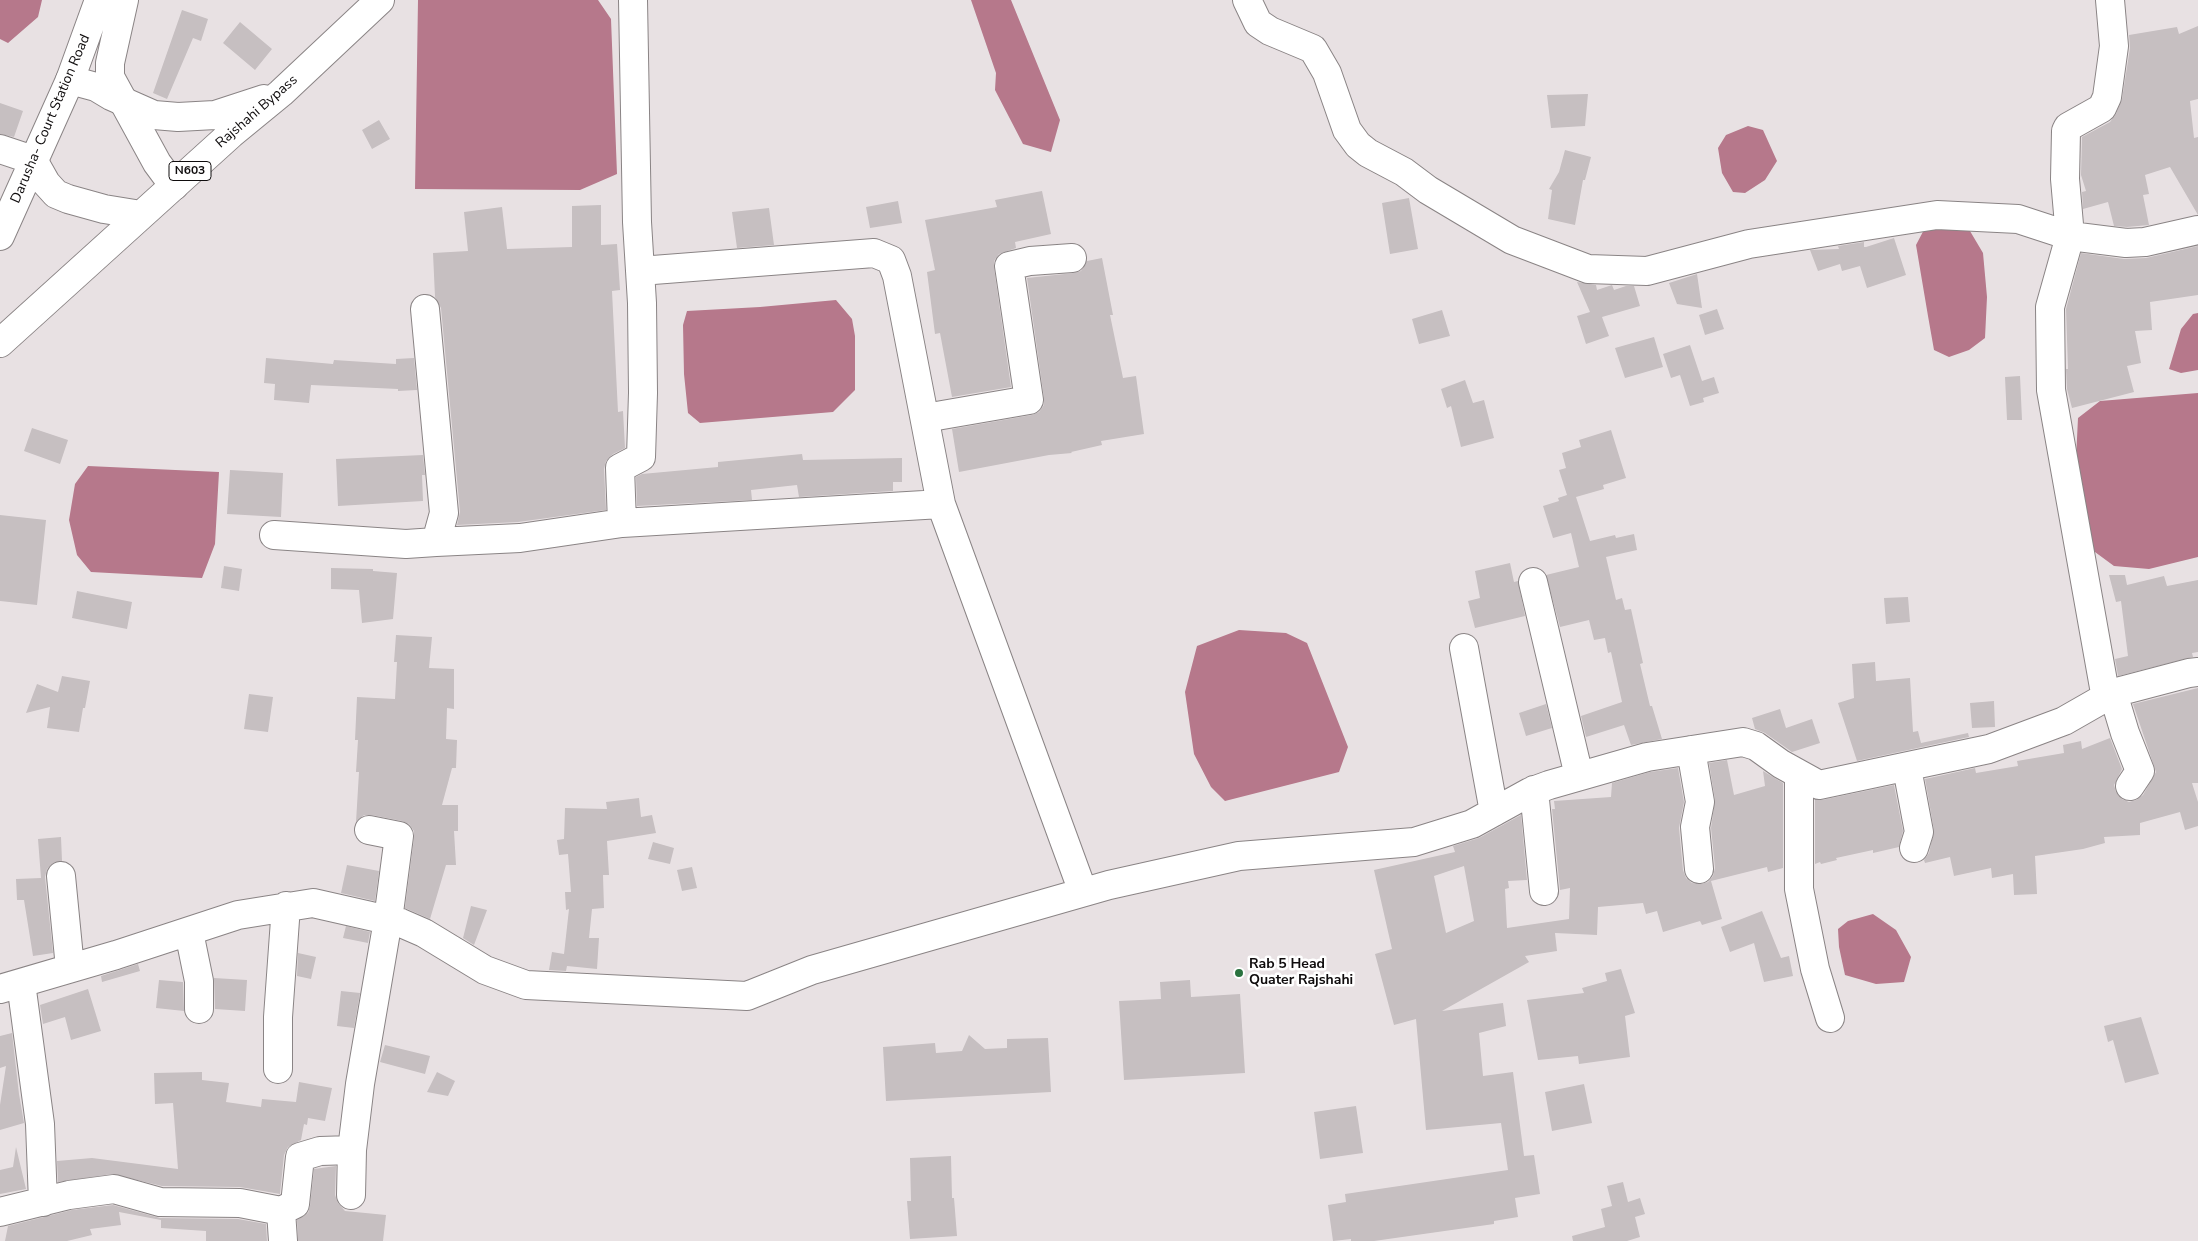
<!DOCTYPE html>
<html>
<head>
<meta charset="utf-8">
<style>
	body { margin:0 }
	canvas { display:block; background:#e8e1e3 }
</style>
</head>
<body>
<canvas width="2198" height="1241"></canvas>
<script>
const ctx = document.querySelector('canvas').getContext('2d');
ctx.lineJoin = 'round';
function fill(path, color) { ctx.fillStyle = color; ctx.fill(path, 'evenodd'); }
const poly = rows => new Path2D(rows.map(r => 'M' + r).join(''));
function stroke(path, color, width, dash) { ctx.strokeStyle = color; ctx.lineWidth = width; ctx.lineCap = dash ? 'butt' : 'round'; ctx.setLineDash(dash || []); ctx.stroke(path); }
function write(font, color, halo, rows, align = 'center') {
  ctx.font = font + ' "Nunito Sans",sans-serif'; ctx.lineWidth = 5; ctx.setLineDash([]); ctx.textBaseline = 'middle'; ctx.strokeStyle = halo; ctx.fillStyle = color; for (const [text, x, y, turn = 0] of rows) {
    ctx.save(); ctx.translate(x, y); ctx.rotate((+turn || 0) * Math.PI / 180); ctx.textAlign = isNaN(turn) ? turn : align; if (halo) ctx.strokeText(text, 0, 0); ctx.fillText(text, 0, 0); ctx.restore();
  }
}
const water = poly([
	[0,0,42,0,38,17,8,43,0,39],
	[418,0,598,0,611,19,617,174,580,190,415,189],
	[971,0,1011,0,1060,120,1051,152,1023,144,995,90,996,73],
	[1748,126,1763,130,1777,161,1765,180,1745,193,1733,192,1722,173,1718,148,1726,135],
	[1927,224,1967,226,1983,253,1987,297,1985,338,1969,350,1949,357,1934,350,1928,316,1916,245],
	[836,300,852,319,855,336,855,390,833,412,700,423,688,413,684,374,683,325,687,311,760,307],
	[2198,313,2198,370,2181,373,2169,369,2181,329,2193,314],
	[2198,393,2198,557,2149,569,2114,566,2095,552,2084,533,2076,459,2078,418,2100,401],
	[88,466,219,472,215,544,202,578,91,572,77,555,69,520,75,484],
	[1239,630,1286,633,1307,643,1348,747,1339,772,1225,801,1211,787,1194,754,1185,692,1197,646],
	[1873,914,1896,930,1911,957,1904,982,1876,984,1845,975,1839,947,1838,929,1848,921]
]);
const building = poly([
	[182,10,208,19,201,41,193,38,167,99,153,93],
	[240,22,272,49,255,70,223,43],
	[2198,26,2198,99,2190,101,2194,138,2198,137,2198,215,2170,167,2145,175,2149,194,2143,195,2149,225,2127,227,2114,226,2108,202,2083,209,2082,192,2086,191,2081,175,2082,137,2110,122,2116,114,2122,99,2130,48,2129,35,2177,27,2179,34],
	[1588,94,1585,126,1551,128,1547,95],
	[0,103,23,111,14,137,0,134],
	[379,120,390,139,372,149,362,130],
	[1565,150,1591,157,1585,180,1583,180,1575,225,1548,219,1552,190,1549,189,1559,172],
	[1042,191,1051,234,1015,242,1016,248,999,254,994,261,994,268,1011,387,952,397,940,333,935,334,927,272,935,270,925,220,997,207,995,200],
	[1409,198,1418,249,1390,254,1382,203],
	[898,201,902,223,870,228,866,207],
	[601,205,601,245,617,244,620,290,612,291,618,412,623,411,625,448,613,454,606,461,604,469,606,510,518,522,457,525,460,512,441,308,435,297,433,253,468,251,464,212,502,207,507,249,572,247,572,206],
	[769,208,774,245,737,248,732,212],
	[1894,238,1906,275,1867,288,1860,266,1842,271,1840,264,1818,271,1810,250,1839,249,1838,246,1864,242,1864,247,1866,247],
	[2198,246,2198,295,2150,302,2152,330,2135,331,2141,363,2127,366,2134,392,2072,408,2067,389,2066,369,2068,369,2066,309,2081,253,2124,259,2146,258],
	[1102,258,1113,315,1110,315,1123,378,1136,376,1144,434,1101,441,1102,445,1071,452,1072,453,1049,455,959,472,952,429,1032,415,1039,412,1044,405,1044,398,1027,278,1074,273,1081,271,1087,261],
	[1697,274,1702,308,1677,304,1669,283],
	[1577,282,1596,285,1597,290,1612,285,1614,290,1626,286,1634,286,1640,306,1602,317,1609,336,1586,344,1577,316,1590,312],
	[1717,309,1724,329,1705,335,1699,315],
	[1442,310,1450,336,1419,344,1412,319],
	[1654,337,1663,367,1625,378,1615,348],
	[1690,345,1702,381,1714,377,1719,393,1703,398,1704,402,1690,406,1680,375,1671,378,1663,354],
	[266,358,333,364,334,360,396,364,396,359,414,358,417,390,398,391,398,389,311,385,309,403,274,400,275,384,264,383],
	[2020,376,2022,420,2007,420,2005,377],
	[1465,380,1473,403,1484,400,1494,438,1461,447,1451,406,1447,408,1441,389],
	[32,428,68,440,60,464,24,451],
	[1611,430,1626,478,1603,485,1604,489,1576,497,1590,541,1615,535,1616,538,1634,534,1637,550,1606,557,1616,600,1622,598,1625,610,1631,609,1643,663,1640,664,1650,706,1652,706,1662,739,1631,745,1624,725,1586,737,1581,716,1622,702,1611,652,1608,653,1605,638,1594,640,1589,620,1560,627,1546,575,1579,567,1571,533,1553,538,1543,506,1559,501,1558,498,1567,495,1559,470,1566,468,1562,453,1581,447,1579,440],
	[802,454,803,460,902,458,902,482,893,482,893,491,799,497,797,485,751,490,752,500,637,506,636,477,642,474,718,467,718,462],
	[423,455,425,475,422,475,423,501,338,506,336,459],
	[230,470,283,473,281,517,227,514],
	[0,515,46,520,37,605,0,601],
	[1510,563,1514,582,1518,581,1525,616,1475,628,1468,601,1480,598,1475,571],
	[224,566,242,569,239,591,221,588],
	[331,568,373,569,373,571,397,573,393,619,362,623,359,590,331,589],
	[2109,575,2125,575,2127,585,2164,576,2167,586,2198,580,2198,652,2192,653,2193,657,2118,676,2115,659,2128,656,2121,601,2116,602],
	[77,591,132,602,127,629,72,618],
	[1908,597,1910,622,1886,624,1884,598],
	[396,635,432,637,429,668,454,669,454,709,447,708,446,739,457,740,456,768,452,768,442,805,458,805,458,831,454,831,456,865,446,865,430,919,405,908,414,838,414,831,409,824,402,821,372,815,364,815,356,822,359,772,356,772,358,740,355,740,357,697,395,699,397,662,394,662],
	[1875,662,1876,681,1910,678,1913,732,1918,731,1921,743,1968,733,1969,737,1857,761,1838,703,1854,698,1852,664],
	[62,676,90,681,85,708,83,708,79,732,47,728,50,707,26,713,37,684,58,692],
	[2198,688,2198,783,2192,783,2198,802,2198,826,2185,830,2180,812,2140,823,2140,835,2104,837,2105,843,2083,849,2035,856,2037,894,2014,895,2013,874,1992,878,1991,868,1954,876,1950,857,1925,863,1924,860,1929,853,1934,830,1925,779,1975,768,1976,773,2018,766,2017,761,2064,753,2063,745,2081,741,2082,749,2110,738,2122,769,2114,785,2116,792,2122,799,2129,802,2136,800,2143,795,2156,772,2133,704],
	[249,694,273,697,268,732,244,729],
	[1994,701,1995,727,1972,728,1970,703],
	[1546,704,1552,728,1526,736,1519,713],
	[1780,709,1786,728,1812,719,1820,743,1792,752,1765,733,1755,729,1752,718],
	[1727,760,1734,795,1765,786,1763,771,1783,783,1783,868,1768,872,1767,867,1711,881,1722,919,1702,925,1700,921,1663,932,1657,911,1646,914,1643,903,1598,907,1597,935,1555,933,1557,951,1525,956,1529,962,1442,1011,1503,1003,1506,1026,1479,1033,1483,1076,1513,1072,1524,1156,1534,1155,1540,1194,1515,1198,1518,1217,1494,1221,1494,1224,1374,1241,1351,1241,1351,1239,1333,1241,1328,1205,1346,1202,1345,1194,1508,1170,1501,1123,1426,1130,1416,1019,1394,1025,1375,954,1392,949,1374,870,1455,852,1453,846,1479,838,1521,815,1527,880,1508,881,1509,888,1505,889,1507,928,1569,919,1570,888,1560,890,1552,809,1555,809,1554,801,1611,797,1612,783,1650,772,1678,768,1684,802,1679,828,1683,870,1686,878,1692,883,1701,884,1708,882,1713,876,1715,868,1711,828,1715,800,1709,763],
	[1464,866,1474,921,1446,933,1434,876],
	[1894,785,1903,831,1899,847,1873,853,1873,850,1836,858,1837,860,1821,864,1820,862,1815,864,1815,799,1822,800],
	[639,798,641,817,652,815,656,833,607,841,609,875,603,875,604,908,592,909,589,938,599,938,597,969,567,966,566,971,549,970,552,952,564,954,569,909,566,910,565,892,571,892,568,854,559,855,557,840,564,839,565,808,607,809,606,802],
	[61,837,62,861,52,864,47,869,45,877,53,953,33,956,24,900,17,900,16,879,41,878,38,839],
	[653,842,674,848,670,864,648,859],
	[347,865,379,871,375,901,341,893],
	[692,867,697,888,682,891,677,870],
	[471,906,487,910,474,945,463,938],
	[1762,911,1781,958,1789,956,1793,976,1764,982,1754,943,1730,952,1721,927],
	[346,926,370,932,368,943,343,938],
	[298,953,316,957,311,979,297,976],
	[138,964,140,971,102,982,101,976],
	[1621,969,1635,1013,1625,1016,1630,1057,1579,1064,1578,1056,1538,1060,1527,1000,1584,993,1582,988,1607,981,1605,973],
	[214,978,247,980,245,1011,215,1009],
	[159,980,183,982,184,1011,156,1008],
	[1190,980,1191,997,1240,994,1245,1073,1124,1080,1119,1001,1161,999,1160,982],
	[88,989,101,1031,71,1040,65,1017,43,1024,40,1005],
	[341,991,360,993,354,1028,337,1026],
	[2141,1017,2159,1074,2125,1083,2113,1040,2108,1042,2104,1026],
	[12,1033,19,1094,24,1123,0,1130,0,1105,6,1066,0,1068,0,1036],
	[969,1035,985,1049,1007,1048,1007,1039,1048,1038,1051,1092,886,1101,883,1047,935,1043,936,1053,962,1051],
	[385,1045,430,1056,425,1074,380,1062],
	[202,1072,202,1080,229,1083,226,1102,261,1107,262,1099,296,1102,299,1082,332,1088,325,1121,308,1118,307,1125,304,1124,301,1140,288,1147,284,1155,280,1194,240,1187,162,1186,112,1174,58,1182,57,1161,92,1158,178,1169,173,1103,155,1104,154,1073],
	[437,1072,455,1081,448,1096,427,1092],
	[1584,1084,1592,1123,1552,1131,1545,1092],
	[1356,1106,1363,1153,1320,1159,1314,1112],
	[16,1147,26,1189,0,1194,0,1170,13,1167],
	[951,1156,952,1198,954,1198,957,1236,910,1239,907,1201,911,1201,910,1158],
	[336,1166,335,1195,338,1203,345,1211,386,1215,383,1241,298,1241,297,1220,308,1213,310,1206,314,1169],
	[1623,1182,1628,1202,1640,1198,1645,1214,1635,1217,1640,1237,1627,1241,1573,1241,1572,1236,1605,1227,1601,1209,1612,1206,1607,1186],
	[113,1205,160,1218,238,1219,266,1224,267,1241,206,1241,206,1231,161,1228,161,1220,119,1212,121,1225,90,1229,92,1235,67,1241,5,1241,8,1226,72,1210]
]);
const minor = poly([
	[124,0,110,63,110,77,157,163,174,186],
	[1247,0,1258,23,1270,31,1313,49,1327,73,1347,130,1358,145,1368,153,1404,172,1428,190,1512,240,1588,269,1647,271,1749,244,1937,215,2018,219,2070,236,2065,179,2066,131,2068,127,2102,108,2107,97,2114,46,2110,0],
	[0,149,33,160],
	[2198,230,2145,242,2126,243,2070,236,2050,307,2051,390,2105,693,2113,693,2189,673,2198,672],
	[0,236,70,80,99,0],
	[640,271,874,253,891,260,897,276,941,504,1083,892],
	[925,418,1029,400,1009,266,1030,261,1072,258],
	[622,523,620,468,641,457,643,393,642,303,637,222,633,0],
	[274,535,406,544,436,542,444,513,425,309],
	[436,542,520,538,622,523,941,504],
	[1533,582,1579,776],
	[1464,648,1494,812],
	[1691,750,1700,802,1695,827,1699,869],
	[1907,768,1919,832,1914,848],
	[1799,774,1799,889,1815,969,1830,1018],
	[1534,790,1544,891],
	[61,876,70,968],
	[189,932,199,981,199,1009],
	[21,983,40,1124,43,1202],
	[0,989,116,955,238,915,313,903,401,923,424,933,485,970,526,985,747,996,812,970,1109,885,1239,856,1414,842,1472,824,1530,792,1549,785,1647,757,1743,742,1756,746,1781,764,1819,785,1989,749,2064,721,2113,693,2125,733,2140,771,2130,786],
	[278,1069,278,1017,286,906],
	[351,1195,352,1150,360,1084,388,920,399,836,369,830],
	[281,1211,295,1204,300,1157,320,1151,352,1150],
	[0,1212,69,1195,114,1189,160,1202,240,1203,281,1211,283,1241]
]);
const highway = poly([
	[70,80,96,87,111,96,154,115,178,117,215,115,264,99],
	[33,160,46,183,56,194,68,199,104,209,141,215],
	[0,343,231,134,281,93,380,0]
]);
const markers = [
	[1239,973,5,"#2a723f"]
];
const shields = [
	[190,171,42]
];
const shieldNames = [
	["N603",190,171]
];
const streetNames = [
	["Rajshahi Bypass",257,112,-41],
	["Darusha- Court Station Road",51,119,-67]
];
const poiNames = [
	["Rab 5 Head",1249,965],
	["Quater Rajshahi",1249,981]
];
fill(water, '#b6788b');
fill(building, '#c6bfc1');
stroke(minor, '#8a8485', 30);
stroke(highway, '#8a8485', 30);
stroke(minor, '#fff', 28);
stroke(highway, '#fff', 28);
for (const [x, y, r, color] of markers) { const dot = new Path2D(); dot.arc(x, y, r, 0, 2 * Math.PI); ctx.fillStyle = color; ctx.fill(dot); stroke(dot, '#fff', 2); }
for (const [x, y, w] of shields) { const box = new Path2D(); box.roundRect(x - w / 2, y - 9.5, w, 19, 4); ctx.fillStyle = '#fff'; ctx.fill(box); stroke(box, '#0f0c0d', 1); }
write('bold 12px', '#0f0c0d', null, shieldNames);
write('14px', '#0f0c0d', '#fff', streetNames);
write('bold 14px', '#0f0c0d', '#fff', poiNames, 'left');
</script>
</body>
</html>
